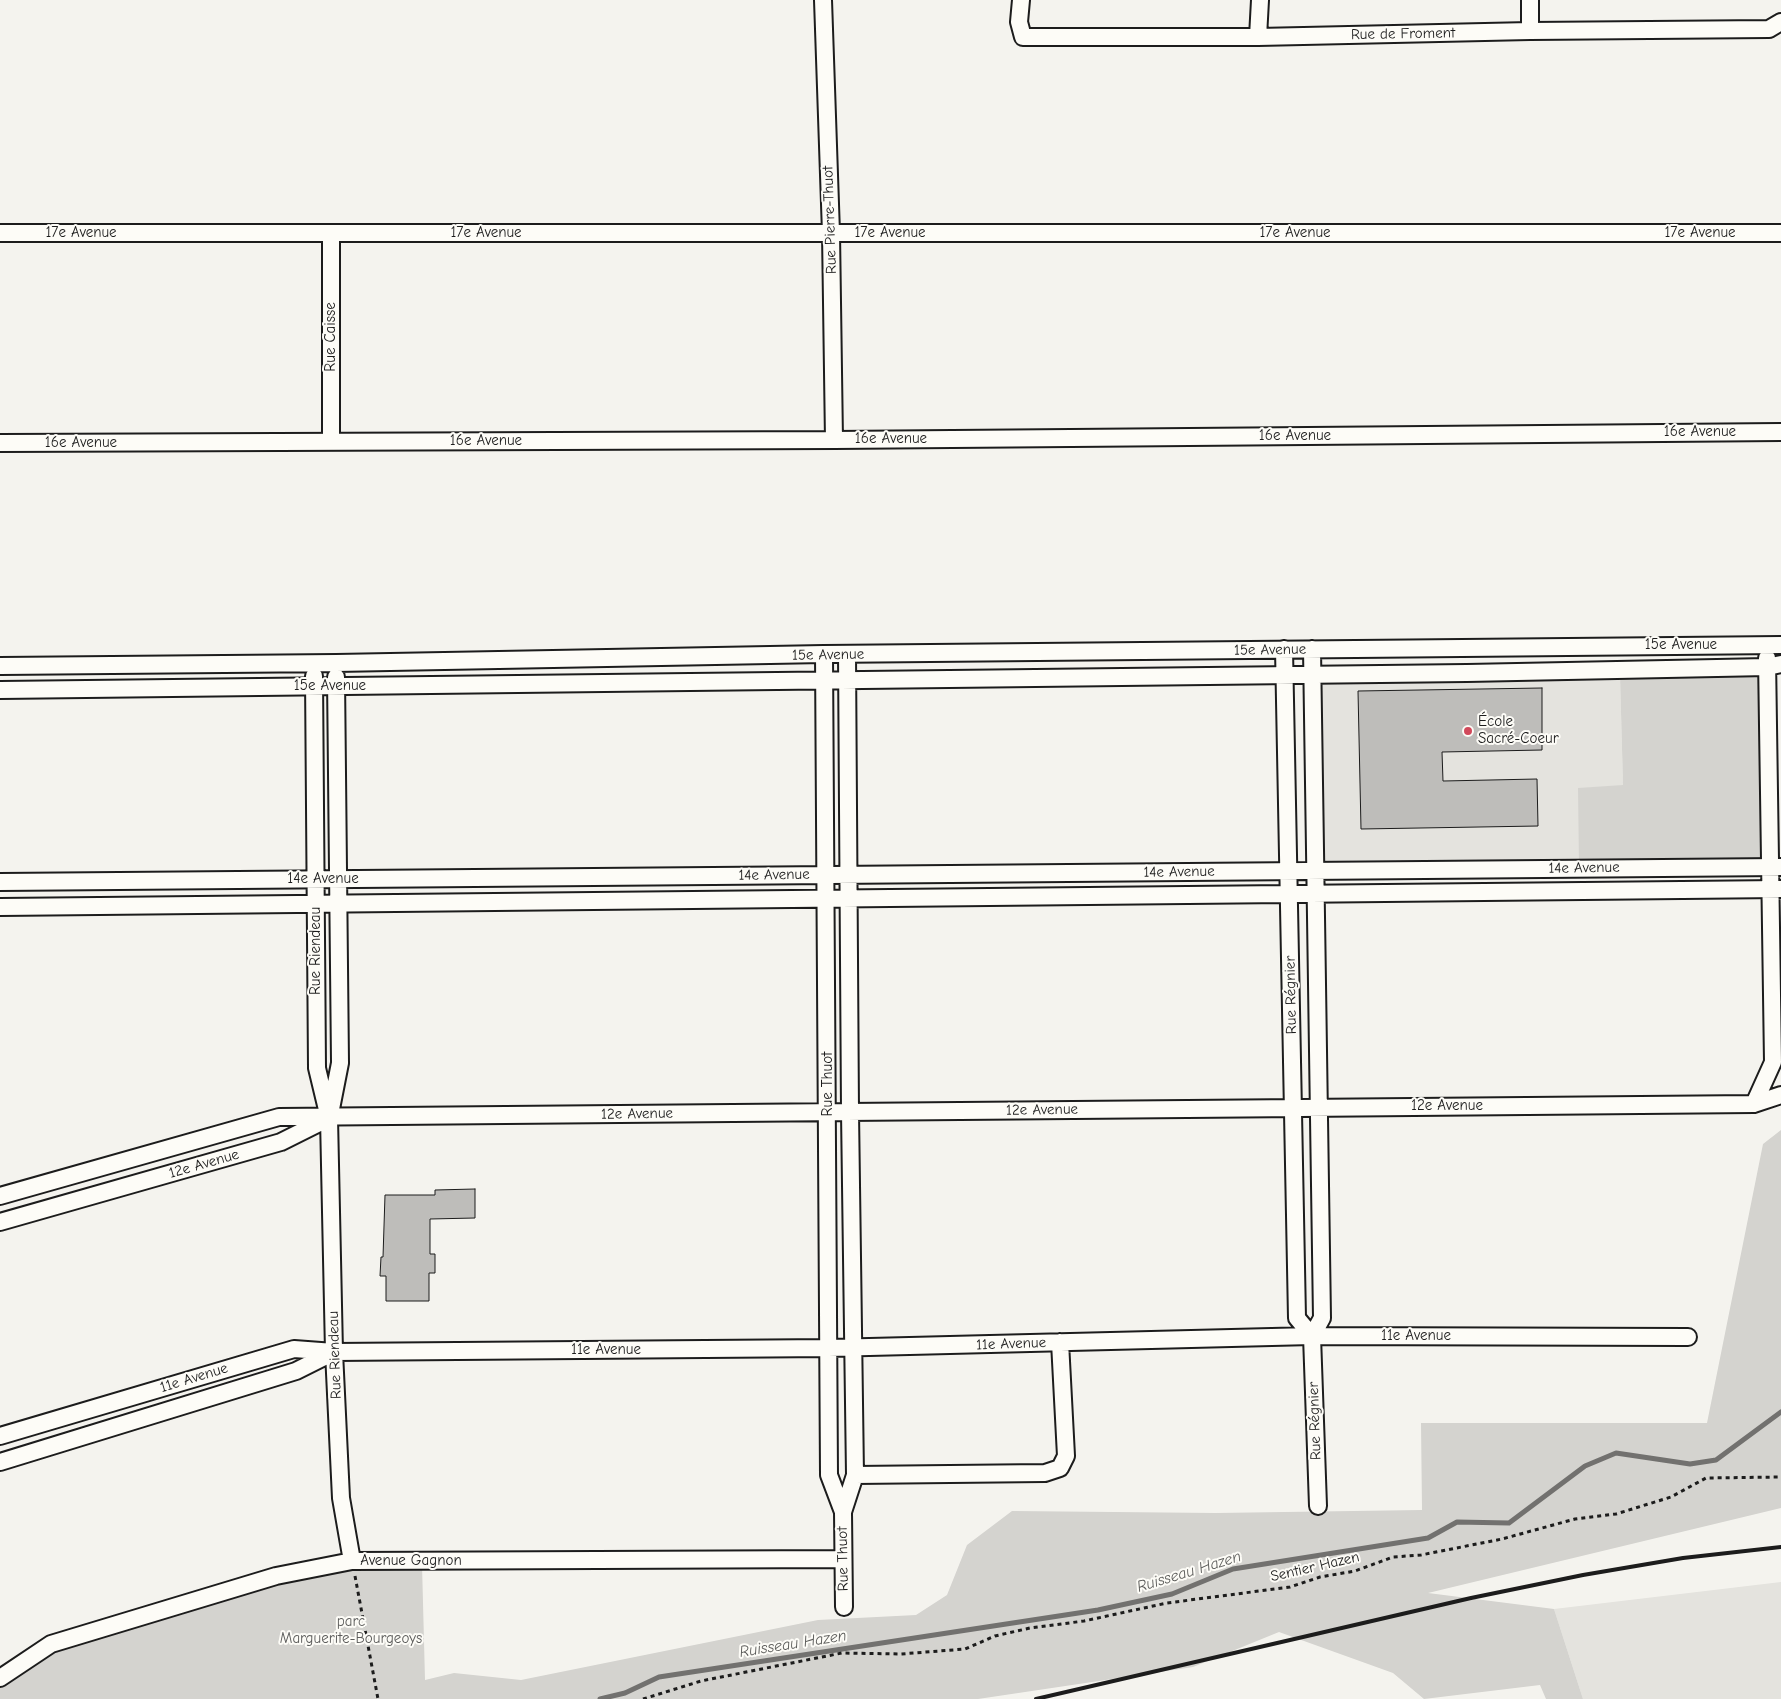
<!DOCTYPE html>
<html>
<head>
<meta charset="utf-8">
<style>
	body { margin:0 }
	canvas { display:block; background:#f4f3ee }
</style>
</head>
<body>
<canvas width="1781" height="1699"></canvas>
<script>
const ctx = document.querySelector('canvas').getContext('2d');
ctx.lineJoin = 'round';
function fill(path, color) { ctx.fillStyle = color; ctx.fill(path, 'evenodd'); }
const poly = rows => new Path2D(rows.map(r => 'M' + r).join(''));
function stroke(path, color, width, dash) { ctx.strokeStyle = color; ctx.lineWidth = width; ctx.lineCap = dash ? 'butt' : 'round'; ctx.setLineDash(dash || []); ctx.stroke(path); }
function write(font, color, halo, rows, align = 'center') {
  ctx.font = font + ' "Comic Neue",sans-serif'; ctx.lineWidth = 4; ctx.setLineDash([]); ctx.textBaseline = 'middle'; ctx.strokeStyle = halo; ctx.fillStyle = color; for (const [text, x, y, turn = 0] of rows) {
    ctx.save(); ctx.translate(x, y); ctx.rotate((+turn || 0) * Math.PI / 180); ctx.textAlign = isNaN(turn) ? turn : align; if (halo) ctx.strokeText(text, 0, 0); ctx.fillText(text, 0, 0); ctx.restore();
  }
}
const built = poly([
	[1313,674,1620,676,1623,785,1579,865,1316,871],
	[1781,1582,1781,1699,1583,1699,1554,1609]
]);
const green = poly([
	[1766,668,1771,866,1579,865,1578,788,1623,785,1620,676],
	[1781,1130,1781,1508,1428,1593,1554,1609,1583,1699,1546,1699,1540,1685,1424,1699,1393,1673,1279,1632,1193,1667,978,1699,0,1699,0,1678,51,1644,352,1561,422,1564,425,1680,454,1673,521,1680,818,1620,916,1615,947,1595,967,1545,1012,1511,1216,1513,1422,1510,1421,1423,1707,1423,1763,1144]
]);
const stream = poly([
	[600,1699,625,1693,659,1677,1098,1610,1172,1594,1233,1569,1428,1538,1457,1522,1509,1523,1585,1466,1616,1453,1690,1464,1716,1460,1781,1412]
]);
const building = poly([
	[1542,688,1542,750,1442,752,1443,781,1537,779,1538,826,1361,829,1358,691,1542,688],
	[475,1189,475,1218,430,1219,430,1254,435,1254,435,1273,429,1273,429,1301,386,1301,386,1276,380,1276,381,1257,383,1257,385,1195,435,1195,435,1190,475,1189]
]);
const path = poly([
	[355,1576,378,1699],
	[643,1699,701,1681,842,1653,901,1654,965,1649,995,1636,1030,1628,1084,1621,1167,1603,1290,1587,1320,1577,1355,1571,1393,1557,1421,1555,1502,1539,1575,1519,1616,1514,1671,1497,1706,1478,1781,1477]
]);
const minor = poly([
	[823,0,831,233,834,440],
	[1021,0,1019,22,1023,37,1258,37,1530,31,1769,29,1781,22],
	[1530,31,1530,0],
	[1258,37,1260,0],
	[0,233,1781,233],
	[331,233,331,442],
	[0,443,834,440,1781,432],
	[1284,649,1297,1318,1312,1336],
	[1312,649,1322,1318,1312,1336,1318,1506],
	[824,654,829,1475,843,1512,844,1607],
	[0,666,336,663,824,654,1781,645],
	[314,676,317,1068,329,1118,334,1352,341,1498,352,1561],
	[0,690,1467,673,1767,667,1781,664],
	[0,882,1781,867],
	[0,907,1781,889],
	[1754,1104,1773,1062,1767,658],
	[330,1114,340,1063,336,677],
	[0,1196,279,1117,1754,1104,1781,1095],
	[0,1222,281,1142,327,1119],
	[0,1436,294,1349,334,1352,829,1348,1312,1336,1688,1337],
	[0,1462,296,1371,334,1352],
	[855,1475,1045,1473,1060,1468,1066,1456,1060,1342],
	[843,1512,855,1475,850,1112,847,654],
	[0,1678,51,1644,276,1576,352,1561,843,1559]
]);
const rail = poly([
	[1036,1699,1471,1598,1583,1575,1683,1558,1781,1547]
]);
const markers = [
	[1468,731,5,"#d1495b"]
];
const streetNames = [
	["Rue de Froment",1403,34,-1],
	["Rue Pierre-Thuot",830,220,-92],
	["17e Avenue",81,233],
	["17e Avenue",486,233],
	["17e Avenue",890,233],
	["17e Avenue",1295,233],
	["17e Avenue",1700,233],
	["Rue Caisse",331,337,-90],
	["16e Avenue",1700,432],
	["16e Avenue",1295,436],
	["16e Avenue",891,439],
	["16e Avenue",486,441],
	["16e Avenue",81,443],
	["15e Avenue",1681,645],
	["15e Avenue",1270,650,-1],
	["15e Avenue",828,655,-1],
	["15e Avenue",330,686],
	["14e Avenue",1584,868,-1],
	["14e Avenue",1179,872,-1],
	["14e Avenue",774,875,-1],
	["14e Avenue",323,879],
	["Rue Riendeau",316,951,-90],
	["Rue Régnier",1291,995,-91],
	["Rue Thuot",828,1084,-90],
	["12e Avenue",1447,1106],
	["12e Avenue",1042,1110,-1],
	["12e Avenue",637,1114,-1],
	["12e Avenue",204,1164,-16],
	["11e Avenue",1416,1336],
	["11e Avenue",1011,1344,-2],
	["11e Avenue",606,1350],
	["Rue Riendeau",335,1355,-92],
	["11e Avenue",194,1378,-17],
	["Rue Régnier",1315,1421,-92],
	["Rue Thuot",843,1559,-91],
	["Avenue Gagnon",411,1561],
	["Sentier Hazen",1315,1567,-13]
];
const poiNames = [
	["École",1478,722],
	["Sacré-Coeur",1478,739]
];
const parkNames = [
	["parc",351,1622],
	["Marguerite-Bourgeoys",351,1639]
];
const waterNames = [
	["Ruisseau Hazen",1189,1572,-17],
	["Ruisseau Hazen",793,1644,-9]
];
fill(built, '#e4e3de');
fill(green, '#d4d3cf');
stroke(stream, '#72716f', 5);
fill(building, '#bebdba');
stroke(building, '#1c1c1c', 1);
stroke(minor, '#1c1c1c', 20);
stroke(path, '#1c1c1c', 3, [4, 4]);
stroke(minor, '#fdfcf7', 16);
stroke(rail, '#1c1c1c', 4);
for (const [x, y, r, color] of markers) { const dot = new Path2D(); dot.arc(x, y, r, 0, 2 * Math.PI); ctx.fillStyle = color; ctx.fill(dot); stroke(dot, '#fdfcf7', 2); }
write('15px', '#1c1c1c', '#fdfcf7', streetNames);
write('15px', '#1c1c1c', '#fdfcf7', poiNames, 'left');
write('15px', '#5c5c5b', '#fdfcf7', parkNames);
write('italic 16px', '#5c5c5a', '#fdfcf7', waterNames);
</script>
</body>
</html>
